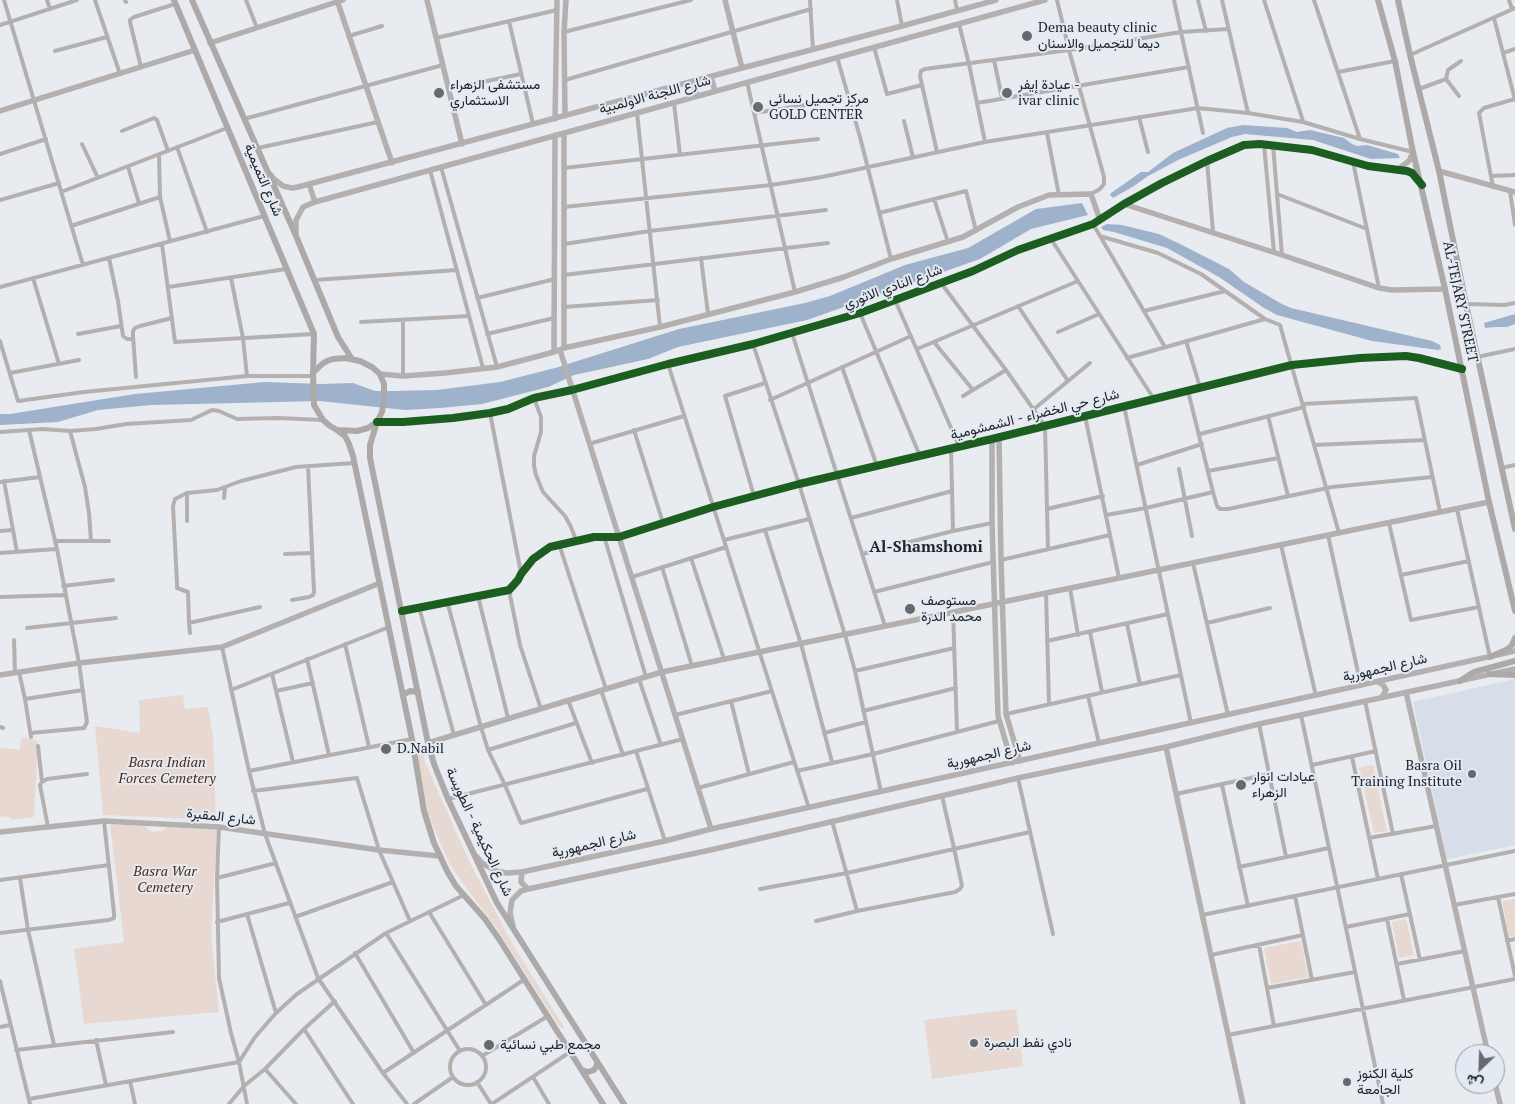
<!DOCTYPE html>
<html>
<head>
<meta charset="utf-8">
<style>
	body { margin:0 }
	#map { position:relative; width:1515px; height:1104px; overflow:hidden; background:#e8ebf0; font-family:"PT Serif",Vazirmatn,serif }
	canvas { display:block }
	.north { position:absolute; left:1455px; top:1044px; width:50px; height:50px; box-sizing:border-box; background:#e4eaf4; border:1px solid #969ba2; border-radius:50%; rotate:204deg; font-size:14px; font-weight:700; line-height:20px; text-align:center; color:#222427 }
	.north::after { content:''; display:block; margin:auto; width:18px; height:22px; background:#676a6d; clip-path:polygon(50% 0,100% 100%,50% 72%,0 100%) }
</style>
</head>
<body>
<div id="map">
<canvas width="1515" height="1104"></canvas>
<div class="north">ش</div>
</div>
<script>
const ctx = document.querySelector('canvas').getContext('2d');
ctx.lineJoin = 'round';
function fill(path, color) { ctx.fillStyle = color; ctx.fill(path, 'evenodd'); }
const poly = rows => new Path2D(rows.map(r => 'M' + r).join(''));
function stroke(path, color, width, dash) { ctx.strokeStyle = color; ctx.lineWidth = width; ctx.lineCap = dash ? 'butt' : 'round'; ctx.setLineDash(dash || []); ctx.stroke(path); }
function write(font, color, halo, rows, align = 'center') {
  ctx.font = font + ' "PT Serif",Vazirmatn,serif'; ctx.lineWidth = 4; ctx.setLineDash([]); ctx.textBaseline = 'middle'; ctx.strokeStyle = halo; ctx.fillStyle = color; for (const [text, x, y, turn = 0] of rows) {
    ctx.save(); ctx.translate(x, y); ctx.rotate((+turn || 0) * Math.PI / 180); ctx.textAlign = isNaN(turn) ? turn : align; if (halo) ctx.strokeText(text, 0, 0); ctx.fillText(text, 0, 0); ctx.restore();
  }
}
const built = poly([
	[1515,679,1515,845,1447,859,1413,702]
]);
const green = poly([
	[183,695,185,709,208,707,213,736,216,820,103,815,95,726,140,733,139,700],
	[22,737,38,741,34,817,12,820,7,816,0,817,0,747,19,750],
	[420,745,423,746,425,762,469,861,513,945,564,1027,563,1029,558,1025,496,927,467,889,450,865,429,817,416,751,417,747],
	[1373,765,1387,831,1374,833,1359,768],
	[110,824,145,826,149,830,154,832,162,831,167,827,217,830,211,936,219,1012,84,1024,74,949,124,942],
	[1515,899,1515,936,1509,937,1502,901],
	[1406,919,1414,955,1399,958,1392,922],
	[1301,941,1308,977,1271,984,1264,948],
	[1016,1009,1023,1066,932,1079,924,1020]
]);
const water = poly([
	[1243,125,1287,128,1297,132,1310,130,1344,138,1352,144,1357,146,1367,145,1398,154,1400,158,1371,159,1313,140,1245,134,1232,137,1178,160,1148,176,1134,186,1113,198,1110,195,1111,193,1141,172,1148,172,1173,153,1227,128],
	[1082,203,1088,215,1031,229,980,259,807,320,678,347,648,359,574,375,548,387,482,404,440,408,405,410,320,401,151,405,98,410,58,422,0,425,0,414,10,414,135,394,265,382,322,384,353,383,375,391,393,391,437,390,500,382,555,368,679,329,805,303,830,296,905,265,968,248,1036,209],
	[1107,224,1122,225,1159,234,1180,244,1229,269,1244,282,1282,304,1291,308,1432,341,1440,345,1441,349,1438,350,1372,341,1277,315,1264,308,1219,277,1167,248,1114,232,1103,230,1101,227],
	[1515,314,1515,324,1507,327,1496,327,1485,328,1484,323]
]);
const street = poly([
	[4,0,83,265],
	[47,0,50,9],
	[95,0,120,74],
	[125,0,126,2],
	[246,0,257,28],
	[810,0,813,50],
	[897,0,902,26],
	[955,0,957,10],
	[1057,0,1069,50,1104,177,1104,184,1100,189,1091,194],
	[1174,0,1203,133],
	[1198,0,1206,31],
	[1222,0,1248,113],
	[1264,0,1303,121],
	[1314,0,1360,139],
	[1509,0,1512,9],
	[1494,18,1515,100],
	[509,21,533,124],
	[959,24,969,64,985,142],
	[0,25,77,0],
	[564,32,691,0],
	[349,36,382,26],
	[436,38,557,10],
	[874,47,887,94,922,85],
	[55,51,107,37],
	[1503,53,1515,49],
	[1410,55,1515,8],
	[837,57,860,137,891,259],
	[994,60,1002,98],
	[141,67,130,22,130,20,134,17,175,4],
	[1338,72,1395,61],
	[565,80,811,9],
	[747,82,795,292],
	[449,89,521,74],
	[1419,89,1446,79],
	[1459,96,1446,79,1448,70,1461,61],
	[674,103,680,155],
	[977,103,1189,67],
	[637,113,660,327],
	[754,113,819,103],
	[1139,117,1148,152],
	[244,119,443,65],
	[904,121,913,157],
	[122,131,154,118,157,120,168,151],
	[1047,133,1059,195],
	[82,144,98,178],
	[1264,145,1274,252],
	[1273,145,1282,255],
	[177,147,207,232],
	[258,148,378,122],
	[937,152,920,76,921,71,925,69,1069,50,1181,32,1228,29],
	[0,154,46,139],
	[159,155,160,197,170,241],
	[1207,161,1213,232],
	[1353,162,1379,288],
	[128,167,139,203],
	[441,167,497,367],
	[564,168,818,139],
	[430,170,483,368],
	[1491,176,1515,175],
	[1493,187,1479,113,1484,108,1515,99],
	[1510,191,1515,225],
	[61,192,227,128],
	[1277,194,1367,229],
	[934,199,948,242],
	[0,200,59,183],
	[564,207,771,185,822,177,985,142,1198,108,1248,113,1303,122,1360,139,1413,152],
	[879,213,966,191,976,231],
	[1093,224,1165,347],
	[71,226,160,197],
	[1100,236,1158,253,1201,274,1265,319,1280,325,1339,533],
	[1051,239,1154,399],
	[162,244,175,342,314,334],
	[564,244,650,231,826,210],
	[109,258,118,301,123,336,127,339,133,339],
	[701,258,708,314],
	[564,275,828,243],
	[33,278,59,364],
	[231,278,243,338,247,376],
	[315,280,457,270],
	[941,283,1006,370,1045,426,1048,549],
	[0,287,264,216],
	[168,287,286,269],
	[477,298,555,279],
	[895,300,959,446],
	[1466,304,1504,305,1515,303],
	[1018,306,1068,381],
	[564,307,658,300],
	[1144,311,1225,291],
	[860,313,920,456],
	[361,322,469,316],
	[1058,332,1099,314],
	[792,333,885,626],
	[78,334,121,326],
	[487,334,554,318],
	[0,341,18,401,84,392,247,376,312,376],
	[1186,341,1200,387],
	[934,342,973,390],
	[753,344,799,484,845,635,855,671,881,792],
	[917,349,1078,281],
	[1477,357,1515,349],
	[1127,358,1265,319],
	[668,364,809,808],
	[842,367,877,466],
	[10,373,79,360],
	[403,376,403,320],
	[136,377,133,336,133,331,135,328,140,326,172,318],
	[1188,391,1213,492,1217,506,1220,509,1228,509,1332,487,1432,477],
	[963,396,1006,370],
	[534,398,541,417,541,432,534,456,534,466,536,475,543,492,565,516,571,527,576,540],
	[770,400,911,336],
	[1303,404,1416,398,1440,512],
	[1124,406,1191,723],
	[1034,409,1090,363],
	[490,413,521,573],
	[1085,416,1119,578],
	[1268,416,1288,496],
	[29,430,57,549,79,663,87,722,84,728,31,733],
	[634,430,663,523],
	[70,431,85,487,89,513,91,541],
	[0,432,43,429,70,431,96,429,126,424,191,420,212,410,219,411,237,419,278,418,323,420],
	[1200,434,1304,407],
	[589,444,684,416],
	[1314,445,1425,440],
	[951,448,953,531],
	[1137,465,1202,444],
	[1501,468,1515,465],
	[1179,469,1192,536],
	[1208,471,1278,458],
	[4,481,17,552],
	[0,482,40,477],
	[187,493,187,521],
	[754,496,725,396,765,383],
	[224,498,225,488],
	[1047,509,1103,496],
	[1457,509,1490,657],
	[1106,515,1146,508,1213,492],
	[851,518,952,491],
	[1389,523,1411,620,1479,607],
	[765,530,801,644,832,762],
	[0,531,12,530],
	[1328,535,1361,686],
	[604,536,646,677],
	[724,540,809,519],
	[55,541,109,541],
	[559,544,606,689],
	[1281,545,1316,696],
	[0,553,57,549],
	[285,554,312,553],
	[862,554,953,531,992,523],
	[691,558,724,659],
	[1001,560,1110,535],
	[1193,563,1228,715],
	[662,567,692,666],
	[1401,575,1469,561],
	[632,577,726,547],
	[63,586,113,580],
	[1070,588,1078,635],
	[509,590,520,645,541,709],
	[874,592,993,562],
	[1046,593,1049,704],
	[478,596,508,718],
	[0,597,65,595],
	[292,600,309,597,313,595,314,592,308,466],
	[447,601,481,727,488,750,505,785,521,823,647,789],
	[419,607,454,735],
	[402,611,509,590,518,580,521,574,533,559,550,547,594,537,619,537],
	[953,612,957,731],
	[189,623,188,592,177,588,177,583,173,506,175,499,187,493,217,490,241,481,296,467,354,463],
	[1207,623,1270,608],
	[1127,624,1140,684],
	[27,628,116,618],
	[1090,632,1102,692],
	[190,633,189,623,260,607],
	[14,640,15,672],
	[1047,641,1168,614],
	[345,644,369,747],
	[222,647,249,771,265,834,318,978,383,1073,407,1104],
	[307,659,329,755],
	[855,671,954,648],
	[19,672,25,699,31,737],
	[272,674,293,762],
	[639,679,661,745],
	[231,690,389,627],
	[601,690,623,755],
	[276,691,313,683],
	[1088,696,1099,743],
	[25,699,83,690],
	[568,700,592,763],
	[731,701,749,774],
	[1365,701,1393,834],
	[863,711,956,688],
	[1006,714,1181,675],
	[675,715,772,691],
	[1301,715,1383,1104],
	[1259,724,1286,857],
	[0,727,3,728],
	[824,733,866,722],
	[38,746,42,782,40,785,48,827],
	[488,750,576,723],
	[636,751,665,841],
	[1352,757,1378,879],
	[1312,765,1376,751],
	[249,771,412,739],
	[797,771,873,754,999,721],
	[1018,778,1053,934],
	[42,782,47,779,87,774],
	[1222,785,1248,906],
	[698,788,794,762],
	[253,791,357,778,379,850,410,921],
	[1176,794,1269,774],
	[448,799,683,739],
	[832,821,857,911],
	[219,827,217,878,219,978,231,1033,239,1062,247,1104],
	[1369,838,1436,826],
	[1239,867,1329,848],
	[1401,874,1420,960],
	[20,878,28,930,54,1045],
	[217,878,276,863],
	[0,880,109,865],
	[760,889,847,873,1030,832],
	[1295,896,1312,980],
	[1498,897,1515,976],
	[1454,905,1515,894],
	[429,912,486,1005],
	[247,914,276,1013],
	[1202,915,1515,851],
	[295,917,393,882],
	[1387,919,1404,1000],
	[816,921,857,911,955,892,960,889,962,886,954,848,942,796],
	[217,922,289,903],
	[1346,927,1410,914],
	[0,933,109,920,114,918,114,913,104,821],
	[386,933,460,1051],
	[1507,941,1515,939],
	[1259,945,1274,1026],
	[355,953,414,1053],
	[1211,955,1303,935],
	[1397,964,1465,951],
	[0,981,30,1104],
	[1267,988,1355,972],
	[0,1027,10,1025],
	[304,1029,353,1104],
	[1228,1035,1515,979],
	[96,1040,106,1085],
	'450 1067a18 18 0 1 1 36 0a18 18 0 1 1-36 0Z',
	[16,1050,173,1032],
	[482,1056,548,1016],
	[265,1069,296,1104],
	[383,1073,525,979],
	[533,1077,549,1104],
	[130,1081,135,1104],
	[477,1082,491,1104],
	[29,1099,239,1062,255,1037,276,1013,297,994,386,933,464,895],
	[229,1104,244,1086,265,1069,304,1029,335,1001],
	[414,1104,453,1077],
	[492,1104,570,1052]
]);
const secondary = poly([
	[337,0,392,163],
	[427,0,462,144],
	[725,0,742,68],
	[210,43,343,0],
	[711,77,715,91],
	[693,82,697,96],
	[0,111,195,50],
	[565,116,564,32,566,0],
	[555,119,557,0],
	[564,133,564,348],
	[1397,170,1409,161,1413,152],
	[1439,171,1515,192],
	[270,174,274,179,283,186,292,188,298,187,742,68,902,26,996,0],
	[309,184,315,202],
	[1124,204,1282,255,1379,288,1392,290,1445,289],
	[296,234,296,220,301,211,303,207,315,202,1045,0],
	[560,350,711,829],
	[554,352,555,135],
	[380,374,403,376,445,373,497,367,554,352,564,348,660,327,795,292,844,277,891,259,963,237,1018,207,1049,195,1091,194,1100,220],
	[377,422,403,422,453,418,490,413,508,409,534,398,572,390,668,364,753,344,860,313,973,271,1018,250,1093,224,1124,204,1162,183,1207,161,1244,145,1260,144,1312,150,1368,166,1410,171,1419,182],
	[999,437,1001,560,1006,714,1020,761],
	[992,439,992,523,998,716,1012,763],
	[619,537,713,507,799,484,992,439,1292,365,1360,358,1406,356,1419,358,1462,369],
	[0,675,79,663,222,647,380,583],
	[1378,682,1383,685,1386,690,1382,697],
	[1406,692,1488,1054],
	[428,743,662,672,1489,502],
	[1166,747,1243,1104],
	[0,832,104,821,219,827,379,850,439,856],
	[477,857,482,863,496,871,507,873,522,872,665,841,711,829,1515,651],
	[522,872,521,882,528,889],
	[513,926,510,913,512,900,521,891,528,889,715,849,1018,778,1166,747,1259,724,1515,669],
	[1495,1083,1500,1104]
]);
const primary = poly([
	[174,0,314,334,313,373],
	[192,0,296,236,338,337,352,359],
	[1378,0,1395,61,1413,152,1445,289,1489,502,1515,611],
	[1398,0,1410,55,1439,171,1466,304,1515,529],
	[345,358,360,361,372,367,380,374,384,384,384,400,382,412,377,422,368,428,357,431,337,430,330,426,323,420,314,405,313,373,322,364,327,361,333,359,345,358],
	[377,422,370,445,370,458,428,743,434,764,448,799,497,903,624,1104],
	[337,430,345,436,349,444,353,456,412,739,424,811,434,843,447,871,456,886,485,919,499,939,603,1104],
	[1490,657,1508,649,1512,645,1515,638],
	[1489,674,1515,675],
	[1460,681,1474,672,1515,661],
	[403,695,410,691,418,692],
	[582,1070,588,1072,594,1070,597,1065,597,1062]
]);
const cycleway = poly([
	[377,422,403,422,453,418,490,413,508,409,534,398,572,390,668,364,753,344,860,313,973,271,1018,250,1093,224,1124,204,1162,183,1207,161,1244,145,1260,144,1312,150,1368,166,1407,171,1412,173,1422,185],
	[402,611,509,590,518,580,521,574,533,559,550,547,594,537,619,537,713,507,799,484,992,439,1292,365,1360,358,1406,356,1419,358,1462,369]
]);
const markers = [
	[1027,36,6,"#676a6d"],
	[439,93,6,"#676a6d"],
	[1007,93,6,"#676a6d"],
	[758,107,6,"#676a6d"],
	[910,609,6,"#676a6d"],
	[386,749,6,"#676a6d"],
	[1472,774,5,"#676a6d"],
	[1241,785,6,"#676a6d"],
	[974,1043,5,"#676a6d"],
	[489,1045,6,"#676a6d"],
	[1347,1082,5,"#676a6d"]
];
const poiNames = [
	["Dema beauty clinic",1038,28],
	["ديما للتجميل والاسنان",1038,44],
	["مستشفى الزهراء",450,85],
	["الاستثماري",450,101],
	["عيادة إيفر -",1018,85],
	["ivar clinic",1018,101],
	["مركز تجميل نسائي",769,99],
	["GOLD CENTER",769,115],
	["مستوصف",921,601],
	["محمد الدرة",921,617],
	["D.Nabil",397,749],
	["Basra Oil",1462,766,"right"],
	["Training Institute",1462,782,"right"],
	["عيادات انوار",1252,777],
	["الزهراء",1252,793],
	["نادي نفط البصرة",984,1043],
	["مجمع طبي نسائية",500,1045],
	["كلية الكنوز",1357,1074],
	["الجامعة",1357,1090]
];
const streetNames = [
	["شارع اللجنة الاولمبية",655,95,-15],
	["شارع التميمية",263,180,67],
	["شارع النادي الاثوري",893,287,-20],
	["AL-TEJARY STREET",1460,302,78],
	["شارع حي الخضراء - الشمشومية",1035,415,-14],
	["شارع الجمهورية",1385,668,-13],
	["شارع الجمهورية",989,755,-13],
	["شارع المقبرة",221,817,6],
	["شارع الحكيمية - الطويسة",479,832,65],
	["شارع الجمهورية",594,844,-13]
];
const parkNames = [
	["Basra Indian",167,763],
	["Forces Cemetery",167,779],
	["Basra War",165,872],
	["Cemetery",165,888]
];
const quarterNames = [
	["Al-Shamshomi",926,547]
];
fill(built, '#d7dee9');
fill(green, '#e7d9d2');
fill(water, '#9fb2cc');
stroke(street, '#b4b0af', 4);
stroke(secondary, '#b3b0af', 5.5);
stroke(primary, '#aca9a8', 6);
stroke(cycleway, '#1b5e20', 8);
for (const [x, y, r, color] of markers) { const dot = new Path2D(); dot.arc(x, y, r, 0, 2 * Math.PI); ctx.fillStyle = color; ctx.fill(dot); stroke(dot, '#e4eaf4', 2); }
write('14px', '#222427', '#e4eaf4', poiNames, 'left');
write('14px', '#222427', '#e4eaf4', streetNames);
write('italic 14px', '#522a0c', '#e4eaf4', parkNames);
write('bold 16px', '#222427', '#e4eaf4', quarterNames);
</script>
</body>
</html>
